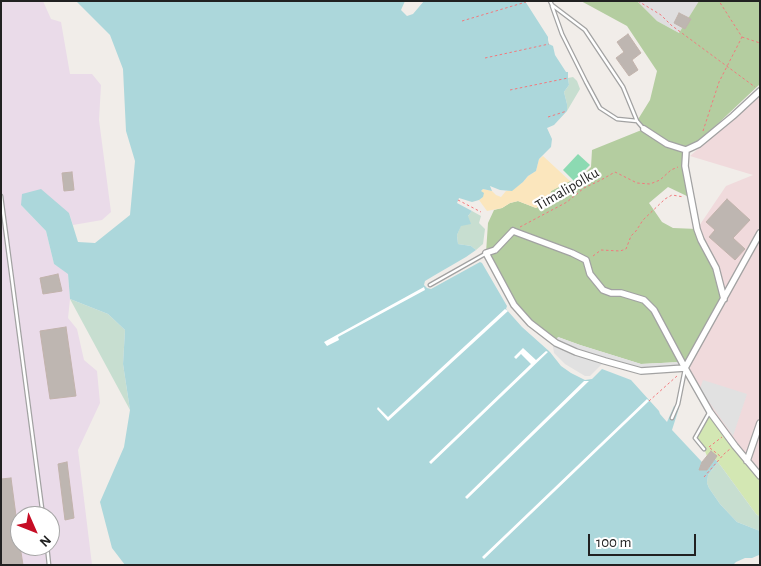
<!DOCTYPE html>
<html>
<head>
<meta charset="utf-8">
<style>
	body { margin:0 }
	#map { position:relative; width:761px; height:566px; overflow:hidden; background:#f1ede9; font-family:"Alegreya Sans",sans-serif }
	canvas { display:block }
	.frame { position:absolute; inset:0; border:2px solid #212121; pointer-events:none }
	.north { position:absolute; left:10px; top:506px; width:50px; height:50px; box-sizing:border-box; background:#fff; border:1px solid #a6a6a6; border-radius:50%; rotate:134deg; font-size:14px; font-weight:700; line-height:20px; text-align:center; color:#212121 }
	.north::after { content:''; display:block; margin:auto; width:18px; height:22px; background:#c60d25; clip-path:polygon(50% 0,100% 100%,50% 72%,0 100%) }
	.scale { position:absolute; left:588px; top:534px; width:108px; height:22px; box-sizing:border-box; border:2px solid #212121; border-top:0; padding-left:6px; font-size:15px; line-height:18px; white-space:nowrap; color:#212121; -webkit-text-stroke:4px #fff; paint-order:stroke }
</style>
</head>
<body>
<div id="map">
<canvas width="761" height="566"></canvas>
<div class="frame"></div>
<div class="north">N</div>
<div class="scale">100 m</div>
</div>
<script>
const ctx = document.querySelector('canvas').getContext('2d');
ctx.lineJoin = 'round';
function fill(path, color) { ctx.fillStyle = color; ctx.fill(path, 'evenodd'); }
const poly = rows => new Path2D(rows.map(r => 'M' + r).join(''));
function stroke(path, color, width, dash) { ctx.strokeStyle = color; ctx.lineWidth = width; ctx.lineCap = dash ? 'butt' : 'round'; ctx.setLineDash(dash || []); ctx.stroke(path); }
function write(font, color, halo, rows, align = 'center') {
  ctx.font = font + ' "Alegreya Sans",sans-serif'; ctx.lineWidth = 4.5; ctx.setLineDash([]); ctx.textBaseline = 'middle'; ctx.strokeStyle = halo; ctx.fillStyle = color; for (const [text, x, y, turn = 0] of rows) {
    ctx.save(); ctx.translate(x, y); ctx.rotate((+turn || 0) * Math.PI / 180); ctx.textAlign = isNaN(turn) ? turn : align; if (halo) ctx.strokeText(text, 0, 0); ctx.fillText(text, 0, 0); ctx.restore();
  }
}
const residential = poly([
	[637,1,699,1,679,33,657,21]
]);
const commercial = poly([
	[760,95,760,476,735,446,685,368,697,229,726,186,753,175,690,156]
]);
const industrial = poly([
	[1,1,43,1,51,19,61,22,70,74,92,74,101,85,99,120,111,212,102,220,73,225,69,213,21,205,46,231,54,264,68,273,70,299,68,318,77,329,84,360,97,371,100,403,78,450,92,565,1,565],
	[20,516,50,516,50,546,20,546]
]);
const grass = poly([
	[710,412,760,476,760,517,756,514,718,462,713,457,709,461,704,449,695,438]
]);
const forest = poly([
	[581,1,637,1,657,21,679,33,699,1,760,1,760,84,708,133,699,144,686,150,691,198,668,187,649,203,662,222,673,228,697,229,716,268,724,299,685,368,681,362,641,364,580,345,558,337,556,343,514,305,486,253,488,223,494,210,502,208,510,203,518,201,536,208,551,191,570,181,575,183,591,167,592,150,644,129,637,121,650,100,657,71,627,26]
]);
const wetland = poly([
	[573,77,577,81,580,89,567,111,567,104,564,92,569,85,568,78],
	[472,211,481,216,479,223,485,229,483,244,476,250,471,246,458,244,457,235,461,225],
	[70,299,108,314,125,330,123,364,130,410],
	[718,462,756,514,760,517,760,531,737,522,720,504,709,488,707,483,708,475]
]);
const sand = poly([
	[543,156,570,181,551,191,550,197,545,204,536,208,518,201,510,203,502,208,487,211,479,200,483,197,481,191,483,189,492,191,496,195,501,197,506,191,512,190,523,182,528,176,536,171,539,159]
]);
const pitch = poly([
	[578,154,590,165,574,181,563,170]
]);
const parking = poly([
	[558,337,580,345,641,364,681,362,685,368,641,371,605,361,590,376,585,376,565,364,554,353,553,347],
	[703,380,747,394,733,436,700,389]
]);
const water = poly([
	[76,1,405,1,401,10,407,16,413,14,424,1,525,1,548,37,548,40,549,44,553,46,555,55,566,72,568,72,568,78,569,85,564,92,567,104,567,111,554,125,547,128,552,139,551,147,539,159,536,171,528,176,523,182,512,191,500,190,490,186,492,191,483,189,481,191,484,193,483,197,479,200,472,202,459,198,457,203,472,211,468,216,471,224,461,226,457,235,458,244,471,246,476,250,466,257,435,275,425,281,424,285,427,288,431,289,480,262,482,263,507,306,506,309,522,327,550,352,561,366,571,373,585,380,592,379,602,369,631,380,659,411,660,414,667,422,674,406,679,408,672,430,702,462,700,470,707,470,715,459,718,462,708,475,707,483,709,488,720,504,737,522,760,531,759,555,752,558,745,558,736,562,733,565,125,565,112,548,100,502,124,447,130,410,123,364,125,330,108,314,70,299,68,274,54,264,46,231,21,205,22,194,41,189,69,213,78,242,95,243,130,215,135,161,126,131,123,69,110,35]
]);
const pier = poly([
	[424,287,425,290,338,337,339,340,327,346,324,342],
	[505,309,508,311,388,421,377,409,378,407,388,417],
	[523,348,536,360,546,351,548,352,431,464,429,462,531,364,521,354,516,359,514,357],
	[584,381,589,381,467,499,465,497],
	[647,399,649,401,484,559,482,557]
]);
const building = poly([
	[679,13,691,19,685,29,674,23,679,13],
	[628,34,641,53,632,60,638,70,629,76,616,58,624,52,617,42,628,34],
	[72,172,74,190,64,191,62,173,72,172],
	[727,199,750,220,733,238,745,249,735,260,709,237,715,230,706,222,727,199],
	[58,274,62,291,43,294,40,278,58,274],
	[66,327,76,396,50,399,40,331,66,327],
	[711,451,717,456,707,470,699,470,702,462,711,451],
	[67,462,74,518,65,520,58,464,67,462],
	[11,478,20,546,23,565,1,565,1,479,11,478]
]);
const path = poly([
	[638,1,661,15,671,25,755,87],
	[462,21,526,2],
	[742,37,760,43],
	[485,58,549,44],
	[510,90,568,78],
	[548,117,567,111],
	[703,131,719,82,742,37,719,1],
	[458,200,481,212],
	[520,227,567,202,584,188,601,180,615,172,637,183,650,184,660,180,671,170,678,167],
	[593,256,601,250,620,251,626,249,631,236,636,231,643,220,665,199,672,195,684,197],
	[649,401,677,376],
	[709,447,722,437],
	[710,448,720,456],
	[704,477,724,454,730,449]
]);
const service = poly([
	[550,1,552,5,585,30,623,87,637,121,643,128],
	[552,6,562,34,586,82,600,108,617,119,637,121],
	[1,196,43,516],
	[430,285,485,254],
	[672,418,678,404,685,369],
	[704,449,695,438,709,413],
	[47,546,49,565]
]);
const minor = poly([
	[644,129,667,144,686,150,699,144,733,116,760,91],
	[686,150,685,166,697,229,701,240,716,268,724,299],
	[513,231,572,253,586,260,590,274,603,290,611,293,621,293,644,300,654,310,685,368,641,371,605,361,576,352,556,343,530,323,514,305,486,253,495,250,513,231],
	[760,233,685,368,710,412,735,446,760,476],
	[747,461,760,423]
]);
const streetNames = [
	["Timalipolku",567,189,-30]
];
fill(residential, '#dfdedf');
fill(commercial, '#f0dadc');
fill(industrial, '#eadbe9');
fill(grass, '#d3e7b3');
fill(forest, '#b4cda0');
fill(wetland, '#c7ded0');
fill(sand, '#fbe6bd');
fill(pitch, '#8cdab2');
fill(parking, '#e1e1e1');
fill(water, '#acd7db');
fill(pier, '#fff');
fill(building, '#beb6b1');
stroke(building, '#c2b3ac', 1);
stroke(service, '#a2a2a2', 5);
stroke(minor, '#a2a2a2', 8);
stroke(path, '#f2797d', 1, [2.5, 2.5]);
stroke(service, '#fff', 2.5);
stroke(minor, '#fff', 5.5);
write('15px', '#212121', '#fff', streetNames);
</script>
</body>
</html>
